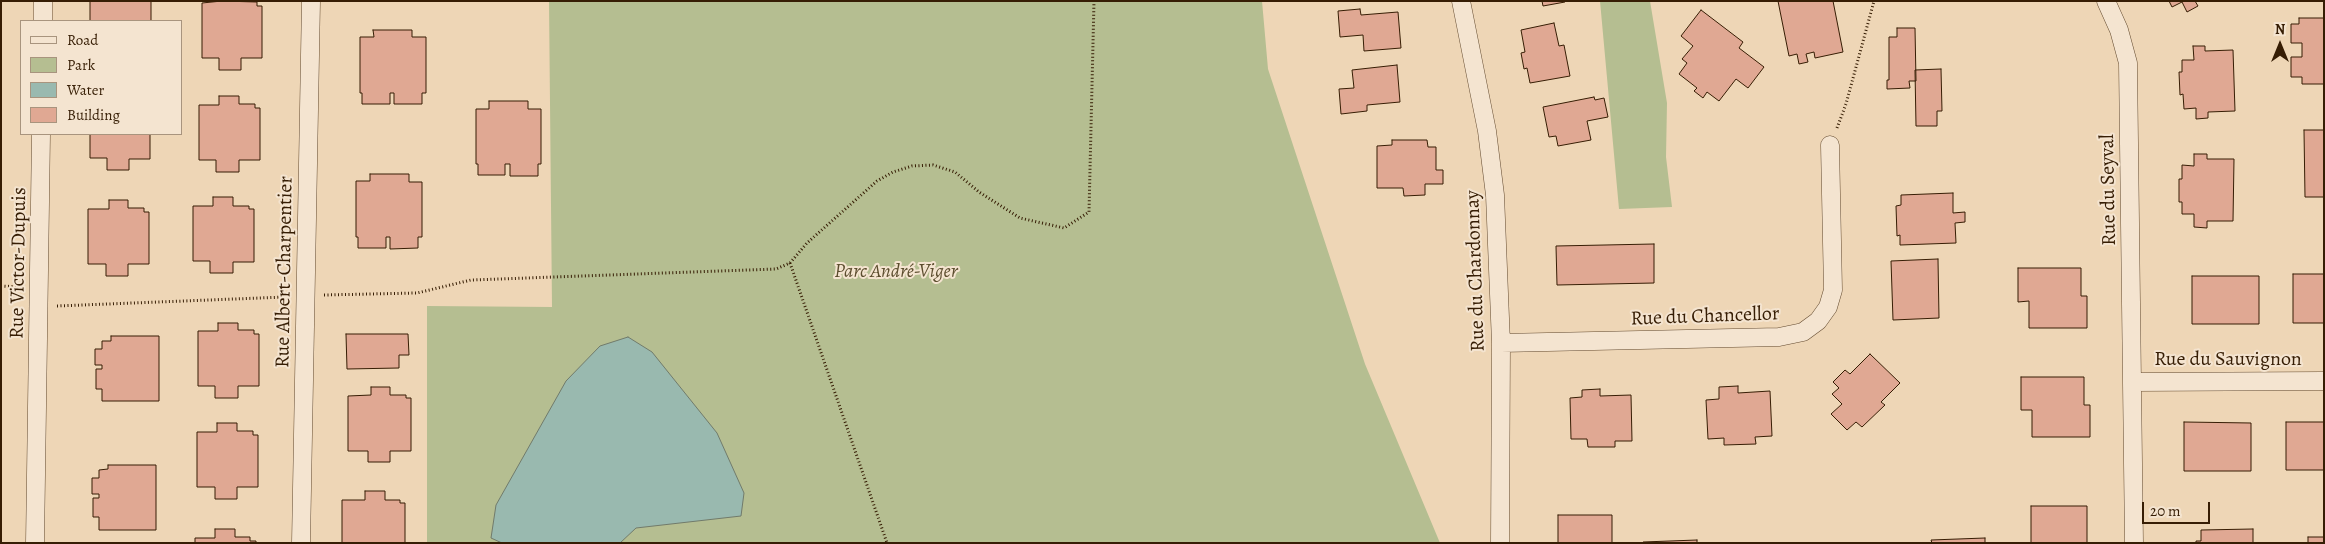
<!DOCTYPE html>
<html>
<head>
<meta charset="utf-8">
<style>
	body { margin:0 }
	#map { position:relative; width:2325px; height:544px; overflow:hidden; background:#eed6b6; font-family:Alegreya,serif }
	canvas { display:block }
	.frame { position:absolute; inset:0; border:2px solid #361d04; pointer-events:none }
	.legend { position:absolute; left:20px; top:20px; width:162px; height:115px; box-sizing:border-box; background:#f4e4d0; border:1px solid #a8947e; margin:0; padding:6px 9px; list-style:none; font-size:15px; color:#361d04 }
	.legend li { display:flex; align-items:center; gap:10px; height:25px }
	.legend b { width:25px; border:1px solid #a8947e }
	.north { position:absolute; left:2255px; top:20px; width:50px; height:50px; -webkit-text-stroke:4px #f4e4d0; paint-order:stroke; rotate:0deg; font-size:14px; font-weight:700; line-height:20px; text-align:center; color:#361d04 }
	.north::after { content:''; display:block; margin:auto; width:18px; height:22px; background:#361d04; clip-path:polygon(50% 0,100% 100%,50% 72%,0 100%) }
	.scale { position:absolute; left:2142px; top:502px; width:68px; height:22px; box-sizing:border-box; border:2px solid #361d04; border-top:0; padding-left:6px; font-size:15px; line-height:18px; white-space:nowrap; color:#361d04; -webkit-text-stroke:4px #f4e4d0; paint-order:stroke }
</style>
</head>
<body>
<div id="map">
<canvas width="2325" height="544"></canvas>
<div class="frame"></div>
<ul class="legend">
<li><b style="height:6px;background:#f4e4d0"></b>Road</li>
<li><b style="height:14px;background:#b5be91"></b>Park</li>
<li><b style="height:14px;background:#99b9af"></b>Water</li>
<li><b style="height:14px;background:#e0a893"></b>Building</li>
</ul>
<div class="north">N</div>
<div class="scale">20 m</div>
</div>
<script>
const ctx = document.querySelector('canvas').getContext('2d');
ctx.lineJoin = 'round';
function fill(path, color) { ctx.fillStyle = color; ctx.fill(path, 'evenodd'); }
const poly = rows => new Path2D(rows.map(r => 'M' + r).join(''));
function stroke(path, color, width, dash) { ctx.strokeStyle = color; ctx.lineWidth = width; ctx.lineCap = dash ? 'butt' : 'round'; ctx.setLineDash(dash || []); ctx.stroke(path); }
function write(font, color, halo, rows, align = 'center') {
  ctx.font = font + ' Alegreya,serif'; ctx.lineWidth = 4; ctx.setLineDash([]); ctx.textBaseline = 'middle'; ctx.strokeStyle = halo; ctx.fillStyle = color; for (const [text, x, y, turn = 0] of rows) {
    ctx.save(); ctx.translate(x, y); ctx.rotate((+turn || 0) * Math.PI / 180); ctx.textAlign = isNaN(turn) ? turn : align; if (halo) ctx.strokeText(text, 0, 0); ctx.fillText(text, 0, 0); ctx.restore();
  }
}
const green = poly([
	[549,1,1262,1,1268,69,1365,364,1440,543,427,543,427,306,552,307],
	[1600,1,1650,1,1667,103,1666,157,1672,207,1619,209]
]);
const water = poly([
	[628,337,652,352,717,433,744,493,741,516,636,528,620,543,502,543,491,538,496,505,566,381,600,346,628,337]
]);
const building = poly([
	[90,1,151,1,151,21,90,21,90,1],
	[222,1,257,2,257,6,262,6,262,58,241,58,241,70,219,70,219,58,202,58,202,3,222,1],
	[1542,1,1565,1,1565,2,1543,6,1542,1],
	[1778,1,1833,1,1843,52,1815,58,1814,52,1806,54,1808,62,1799,64,1797,54,1789,56,1778,1],
	[2169,1,2195,1,2198,6,2187,12,2182,2,2172,7,2169,1],
	[1360,9,1361,15,1398,12,1401,48,1364,51,1363,35,1340,37,1338,11,1360,9],
	[1701,10,1743,42,1739,48,1764,67,1748,88,1736,79,1719,101,1707,92,1703,98,1694,91,1697,88,1679,74,1687,63,1682,59,1693,46,1681,36,1701,10],
	[2299,18,2324,18,2324,84,2302,84,2302,77,2291,77,2291,57,2302,57,2302,43,2291,43,2291,24,2299,24,2299,18],
	[1554,23,1559,46,1564,45,1570,76,1530,83,1527,68,1524,69,1521,53,1525,52,1521,30,1554,23],
	[1897,28,1915,28,1916,81,1909,81,1910,88,1887,89,1887,80,1889,80,1889,37,1897,37,1897,28],
	[373,30,412,30,412,37,426,37,426,93,422,93,422,104,394,104,394,93,390,93,390,104,362,104,362,93,360,93,360,37,374,37,373,30],
	[2193,46,2205,46,2205,51,2233,50,2235,111,2208,112,2208,118,2196,119,2196,108,2184,109,2183,94,2180,95,2179,72,2182,72,2182,60,2194,60,2193,46],
	[1397,65,1400,102,1367,105,1367,111,1341,114,1339,89,1354,88,1352,70,1397,65],
	[1941,69,1942,111,1937,111,1937,126,1916,126,1915,70,1941,69],
	[219,96,239,96,239,104,255,104,255,108,260,108,260,160,239,160,239,172,216,172,216,160,199,160,199,105,219,105,219,96],
	[1594,97,1595,100,1604,98,1608,117,1587,121,1591,140,1558,146,1556,136,1549,137,1543,107,1594,97],
	[489,101,528,101,528,109,541,109,541,164,538,164,538,176,510,176,510,164,505,164,505,175,478,175,478,164,476,164,476,109,489,109,489,101],
	[2304,130,2324,130,2324,197,2305,197,2304,130],
	[90,134,150,134,150,159,129,159,129,170,107,170,107,158,90,158,90,134],
	[1392,140,1427,140,1428,147,1436,147,1436,170,1443,170,1443,184,1425,184,1425,195,1404,196,1403,188,1377,188,1377,146,1392,145,1392,140],
	[2194,154,2207,154,2207,159,2234,159,2233,221,2207,221,2207,228,2194,227,2194,214,2182,214,2182,202,2179,202,2179,179,2182,179,2182,165,2194,166,2194,154],
	[370,174,409,174,409,182,422,182,422,237,418,237,418,248,390,249,390,237,386,237,386,248,358,248,358,237,356,237,356,181,370,181,370,174],
	[1953,193,1953,213,1965,212,1965,222,1955,223,1956,243,1900,245,1900,235,1897,236,1896,206,1901,205,1901,195,1953,193],
	[213,197,233,197,233,206,249,206,249,209,254,209,254,262,233,262,233,273,210,273,210,261,193,261,193,206,213,206,213,197],
	[109,200,128,200,128,208,144,208,144,212,149,212,149,264,128,264,128,276,106,276,106,264,88,264,88,209,109,209,109,200],
	[1654,244,1654,283,1557,285,1556,246,1654,244],
	[1938,259,1939,318,1893,320,1891,261,1938,259],
	[2018,268,2081,268,2081,296,2087,296,2087,328,2029,328,2029,301,2018,302,2018,268],
	[2293,274,2324,274,2324,323,2293,323,2293,274],
	[2192,276,2259,276,2259,324,2192,324,2192,276],
	[218,323,238,323,238,330,254,330,254,334,259,334,259,386,238,386,238,398,215,398,215,386,198,386,198,331,218,331,218,323],
	[346,334,408,334,409,355,399,355,399,368,347,369,346,334],
	[111,336,159,336,159,401,102,401,102,389,96,389,96,369,102,369,102,365,95,365,95,349,102,349,102,341,111,341,111,336],
	[1870,354,1900,383,1881,402,1885,405,1862,427,1856,422,1847,430,1831,414,1842,404,1832,394,1839,388,1833,382,1845,370,1850,374,1870,354],
	[2021,377,2084,377,2084,405,2090,405,2090,437,2032,437,2032,410,2021,410,2021,377],
	[1738,386,1738,393,1770,391,1772,436,1755,437,1756,444,1724,445,1724,438,1708,439,1706,400,1719,399,1719,387,1738,386],
	[371,387,390,387,390,395,406,395,406,398,411,398,411,451,390,451,390,462,368,462,368,451,348,451,348,396,371,395,371,387],
	[1600,389,1600,396,1631,395,1632,441,1615,441,1615,447,1588,447,1587,439,1571,439,1570,398,1582,397,1582,390,1600,389],
	[2184,422,2251,423,2251,471,2184,471,2184,422],
	[2286,422,2324,422,2324,470,2286,470,2286,422],
	[217,423,237,423,237,431,253,431,253,435,258,435,258,487,237,487,237,499,215,499,215,487,197,487,197,432,217,432,217,423],
	[108,465,156,465,156,530,99,530,99,517,93,517,93,498,99,498,99,494,92,494,92,478,99,478,99,470,108,469,108,465],
	[365,491,385,491,385,500,400,500,400,503,405,503,405,543,342,543,342,500,365,500,365,491],
	[2031,506,2087,506,2087,543,2031,543,2031,506],
	[1558,515,1612,515,1612,543,1558,543,1558,515],
	[215,529,235,529,235,537,250,537,250,541,256,541,256,543,195,543,195,538,215,538,215,529],
	[2253,529,2253,543,2196,543,2196,541,2201,541,2201,530,2253,529],
	[2308,537,2324,537,2324,543,2308,543,2308,537],
	[1985,538,1985,543,1932,543,1931,540,1985,538],
	[1697,540,1697,543,1643,543,1643,542,1697,540]
]);
const path = poly([
	[1837,128,1846,104,1874,1],
	[790,263,887,543],
	[1,286,20,287],
	[324,295,417,293,471,280,776,269,790,263,807,243,877,181,893,172,912,166,933,165,955,172,979,192,1020,218,1064,228,1089,212,1094,1],
	[57,306,285,297]
]);
const minor = poly([
	[1461,1,1487,131,1495,195,1501,343,1500,543],
	[2106,1,2119,30,2128,63,2134,543],
	[43,21,43,1],
	[1501,343,1779,337,1803,332,1818,321,1828,307,1833,290,1830,145],
	[2133,382,2324,381],
	[35,543,41,134],
	[301,543,311,1]
]);
const streetNames = [
	["Rue du Seyval",2109,190,-91],
	["Rue Victor-Dupuis",19,263,-89],
	["Rue du Chardonnay",1476,271,-92],
	["Rue Albert-Charpentier",285,272,-89],
	["Rue du Chancellor",1705,317,-2],
	["Rue du Sauvignon",2228,360]
];
const parkNames = [
	["Parc André-Viger",896,272]
];
fill(green, '#b5be91');
fill(water, '#99b9af');
stroke(water, '#717b6b', 1);
fill(building, '#e0a893');
stroke(building, '#361d04', 1);
stroke(minor, '#644b30', 19);
stroke(path, '#361d04', 3, [1, 2.5]);
stroke(minor, '#f4e4d0', 18);
write('20px', '#361d04', '#f4e4d0', streetNames);
write('italic 20px', '#5c4d2e', '#f4e4d0', parkNames);
</script>
</body>
</html>
